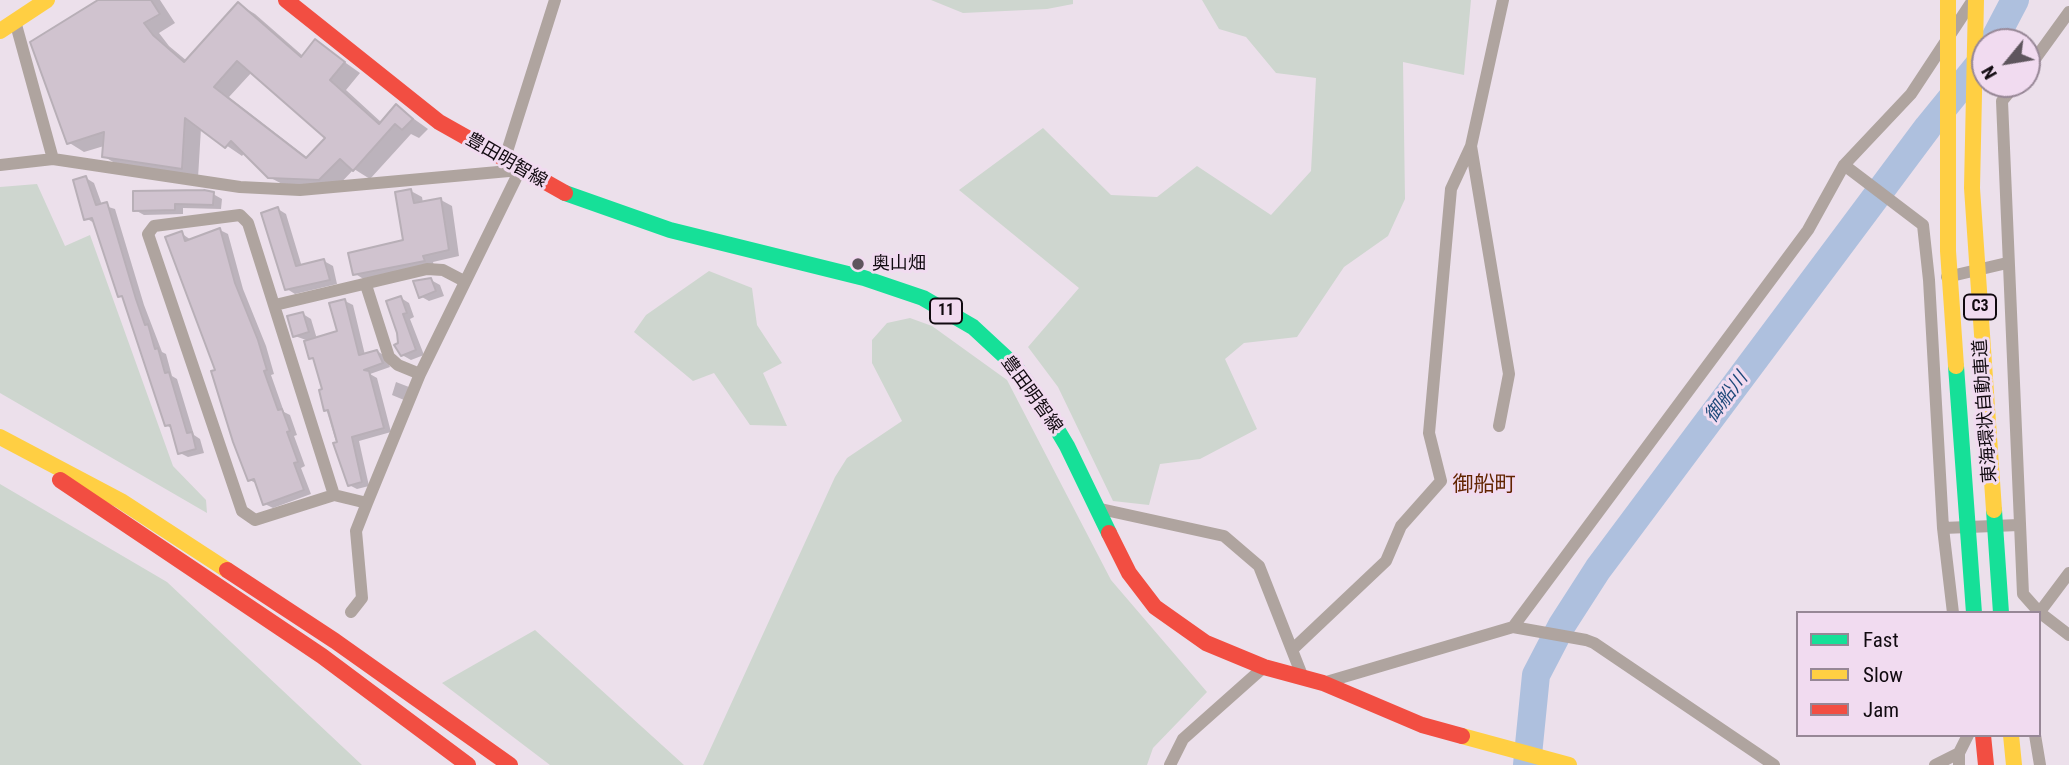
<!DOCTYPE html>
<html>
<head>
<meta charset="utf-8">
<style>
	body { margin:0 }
	#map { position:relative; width:2069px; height:765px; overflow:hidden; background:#ece0eb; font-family:"Roboto Condensed",sans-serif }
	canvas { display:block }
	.legend { position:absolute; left:1796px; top:611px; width:245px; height:126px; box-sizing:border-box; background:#f1dbf0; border:2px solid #978796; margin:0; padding:9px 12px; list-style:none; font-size:21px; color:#110a10 }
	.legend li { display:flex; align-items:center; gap:14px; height:35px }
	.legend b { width:35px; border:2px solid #978796 }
	.north { position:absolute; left:1971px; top:28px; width:70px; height:70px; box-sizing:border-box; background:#f1dbf0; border:2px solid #978796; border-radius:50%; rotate:240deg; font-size:19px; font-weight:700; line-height:28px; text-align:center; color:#110a10 }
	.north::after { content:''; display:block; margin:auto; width:24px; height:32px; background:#5e555d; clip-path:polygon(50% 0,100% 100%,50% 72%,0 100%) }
</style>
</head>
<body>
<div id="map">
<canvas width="2069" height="765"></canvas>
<ul class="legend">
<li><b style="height:9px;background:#16e098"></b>Fast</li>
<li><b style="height:9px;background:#ffcf43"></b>Slow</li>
<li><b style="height:9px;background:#f24e42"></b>Jam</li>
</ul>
<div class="north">N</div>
</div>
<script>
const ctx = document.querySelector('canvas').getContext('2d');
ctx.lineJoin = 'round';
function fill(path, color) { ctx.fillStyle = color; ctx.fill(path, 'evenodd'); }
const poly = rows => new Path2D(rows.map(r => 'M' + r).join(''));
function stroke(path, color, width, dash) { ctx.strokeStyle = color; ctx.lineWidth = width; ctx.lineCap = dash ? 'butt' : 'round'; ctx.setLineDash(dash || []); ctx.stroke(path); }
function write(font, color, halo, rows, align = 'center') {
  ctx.font = font + ' "Roboto Condensed","Noto Sans JP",sans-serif'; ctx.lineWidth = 6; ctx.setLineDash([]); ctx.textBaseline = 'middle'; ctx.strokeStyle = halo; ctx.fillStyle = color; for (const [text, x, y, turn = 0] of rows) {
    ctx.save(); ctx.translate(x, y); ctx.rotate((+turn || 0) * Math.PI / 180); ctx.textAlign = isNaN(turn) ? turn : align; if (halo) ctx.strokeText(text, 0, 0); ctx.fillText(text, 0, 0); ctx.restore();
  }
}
const green = poly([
	[931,0,1073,0,1073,4,1047,9,963,13],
	[1202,0,1471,0,1464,75,1403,62,1405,199,1388,236,1344,267,1297,337,1244,343,1225,359,1257,429,1200,459,1160,464,1149,505,1113,501,1058,387,1028,347,1079,288,959,190,1043,128,1111,195,1157,197,1197,166,1271,215,1311,171,1316,78,1276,73,1246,37,1219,29],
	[37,184,65,246,90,235,173,466,206,500,207,513,0,393,0,187],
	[709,271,752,288,757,325,782,363,763,373,787,426,750,425,714,373,693,381,634,332,646,315],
	[910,318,932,326,1007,380,1111,580,1207,692,1153,748,1147,765,703,765,835,477,847,458,902,421,872,363,872,340,887,323],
	[0,484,167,582,362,765,0,765],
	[535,630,684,765,550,765,442,683]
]);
const shadow = poly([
	[102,0,160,0,175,23,159,33,169,46,187,61,238,4,255,14,303,56,315,41,360,73,346,90,382,123,396,106,428,129,419,138,411,134,370,179,354,169,336,188,286,186,269,177,245,152,242,156,201,128,198,178,120,166,103,156,104,146,84,152,68,142],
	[252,72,327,137,308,158,229,97],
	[86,178,94,183,102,205,115,209,144,305,162,352,166,354,172,376,177,379,194,435,200,439,204,453,188,457,180,453,173,429,166,425,125,299,120,296,94,223,86,218],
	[411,191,422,197,423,203,441,200,452,206,459,256,433,262,434,266,365,280,354,273,406,241],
	[213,194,222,199,221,209,183,208,183,214,144,215,135,210],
	[278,209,286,214,302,267,324,261,333,266,337,284,295,294,287,289],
	[220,230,228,234,243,289,266,346,274,374,271,375,284,412,290,415,297,435,294,436,305,466,301,468,311,494,273,508,265,504,257,484,250,480,217,371,181,233,191,240],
	[431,280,440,285,444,296,429,301,420,296],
	[401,298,409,303,414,317,410,319,424,355,411,360,402,355],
	[345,301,353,305,365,355,377,351,385,356,390,367,370,374,377,378,391,432,359,441,369,486,357,489,349,485,321,392,324,391,316,361,311,358,306,340,295,336,303,314,311,319,317,339,339,333],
	[396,382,409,387,404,400,392,395]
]);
const river = poly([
	[1993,42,2015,0],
	[1527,765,1536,675,1562,625,1598,569,1928,127,1985,57]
]);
const building = poly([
	[98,0,151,0,160,14,144,23,153,35,184,62,238,2,301,57,315,39,345,62,330,80,379,124,396,104,413,119,402,130,395,124,353,171,340,159,319,180,268,178,231,141,225,148,185,118,182,169,102,157,104,132,67,144,30,42,98,0],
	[237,61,325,138,306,158,214,87,237,61],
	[86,176,96,205,107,202,136,299,145,325,148,324,155,349,158,348,165,373,169,372,187,433,192,432,196,449,178,454,170,425,165,426,122,296,118,297,92,218,84,220,73,180,86,176],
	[411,189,414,203,441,198,449,250,423,256,425,261,353,275,348,253,403,240,395,192,411,189],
	[204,190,214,192,213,205,175,204,175,210,133,211,133,191,204,190],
	[278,207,296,266,324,259,330,280,285,290,261,213,278,207],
	[220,228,235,283,258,340,267,370,264,371,278,410,282,409,290,431,287,432,298,462,294,463,304,490,263,505,254,479,248,481,233,442,211,371,215,370,165,237,182,231,185,241,220,228],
	[431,278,436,291,419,298,413,281,431,278],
	[401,296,407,313,403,314,416,350,401,356,394,345,398,343,397,333,386,301,401,296],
	[345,299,359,355,377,350,383,363,364,370,369,371,384,428,352,437,362,482,348,486,333,443,337,442,328,410,324,411,319,390,322,389,313,358,309,359,304,341,337,331,329,303,345,299],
	[303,312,309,332,293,337,287,316,303,312]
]);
const street = poly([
	[15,21,53,159],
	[2027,70,2069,12],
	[2016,84,2002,101,2023,594,2039,612,2069,635],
	[1471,146,1509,374,1499,426],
	[504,161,555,0],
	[0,165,53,159,240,187,300,190,520,170],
	[1844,165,1923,225,1929,280,1943,528,1953,613],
	[1947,277,2007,263],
	[366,285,389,357,398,365,420,374],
	[275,305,427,269,443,270,464,281],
	[334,495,248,223,240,215,154,226,148,234,242,511,255,520,334,495,367,503],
	[1096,508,1224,536,1259,566,1303,678],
	[1943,528,2019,525],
	[351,612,362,598,356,531,367,503,420,374,520,170],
	[2039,613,2069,573],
	[1513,627,1808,230,1844,165,1911,94,1973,0],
	[1294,648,1386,561,1401,526,1441,481,1429,433,1451,189,1471,146,1503,0],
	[1323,683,1513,627,1586,640,1594,643,1774,765],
	[2035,735,2040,765],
	[1170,765,1183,739,1264,667],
	[1935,765,1959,753],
	[1959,765,1959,753,1968,735]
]);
const fast = poly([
	[565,193,670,230,864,278,923,298,973,327,1014,365,1039,399,1067,446,1109,533],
	[1956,366,1974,613],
	[1994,510,2001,613]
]);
const slow = poly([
	[1948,0,1948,251,1956,366],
	[1976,0,1972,188,1994,510],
	[0,31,47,0],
	[0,437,121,501,227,570],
	[2011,735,2014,765],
	[1462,736,1569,765]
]);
const jam = poly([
	[286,0,439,122,565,193],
	[60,480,322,656,468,765],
	[1109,533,1129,573,1155,607,1206,643,1264,667,1323,683,1422,725,1462,736],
	[227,570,335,641,510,765],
	[1983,735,1986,765]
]);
const markers = [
	[858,264,7,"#5e555d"]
];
const shields = [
	[1980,307,32],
	[946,311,32]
];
const shieldNames = [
	["C3",1980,307],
	["11",946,311]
];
const streetNames = [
	["豊田明智線",506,161,30],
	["豊田明智線",1031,395,54],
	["東海環状自動車道",1986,411,-94]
];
const poiNames = [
	["奥山畑",872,264]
];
const waterNames = [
	["御船川",1727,398,-53]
];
const quarterNames = [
	["御船町",1484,486]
];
fill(green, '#ced6cf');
fill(shadow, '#0003');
stroke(river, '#aec0de', 28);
fill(building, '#d0c3cf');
stroke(building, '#b8afb7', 2);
stroke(street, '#afa49f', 12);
stroke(fast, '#16e098', 16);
stroke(slow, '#ffcf43', 16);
stroke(jam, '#f24e42', 16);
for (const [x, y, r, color] of markers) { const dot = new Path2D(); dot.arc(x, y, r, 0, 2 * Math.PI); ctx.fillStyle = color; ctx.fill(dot); stroke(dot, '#f1dbf0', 2.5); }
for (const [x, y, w] of shields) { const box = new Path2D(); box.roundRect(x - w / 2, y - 12.5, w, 25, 5); ctx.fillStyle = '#f1dbf0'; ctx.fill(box); stroke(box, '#110a10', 2); }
write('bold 16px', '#110a10', null, shieldNames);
write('18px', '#110a10', '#f1dbf0', streetNames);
write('18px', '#110a10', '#f1dbf0', poiNames, 'left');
write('italic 19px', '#1e497a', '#f1dbf0', waterNames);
write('21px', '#622400', '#f1dbf0', quarterNames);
</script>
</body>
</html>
